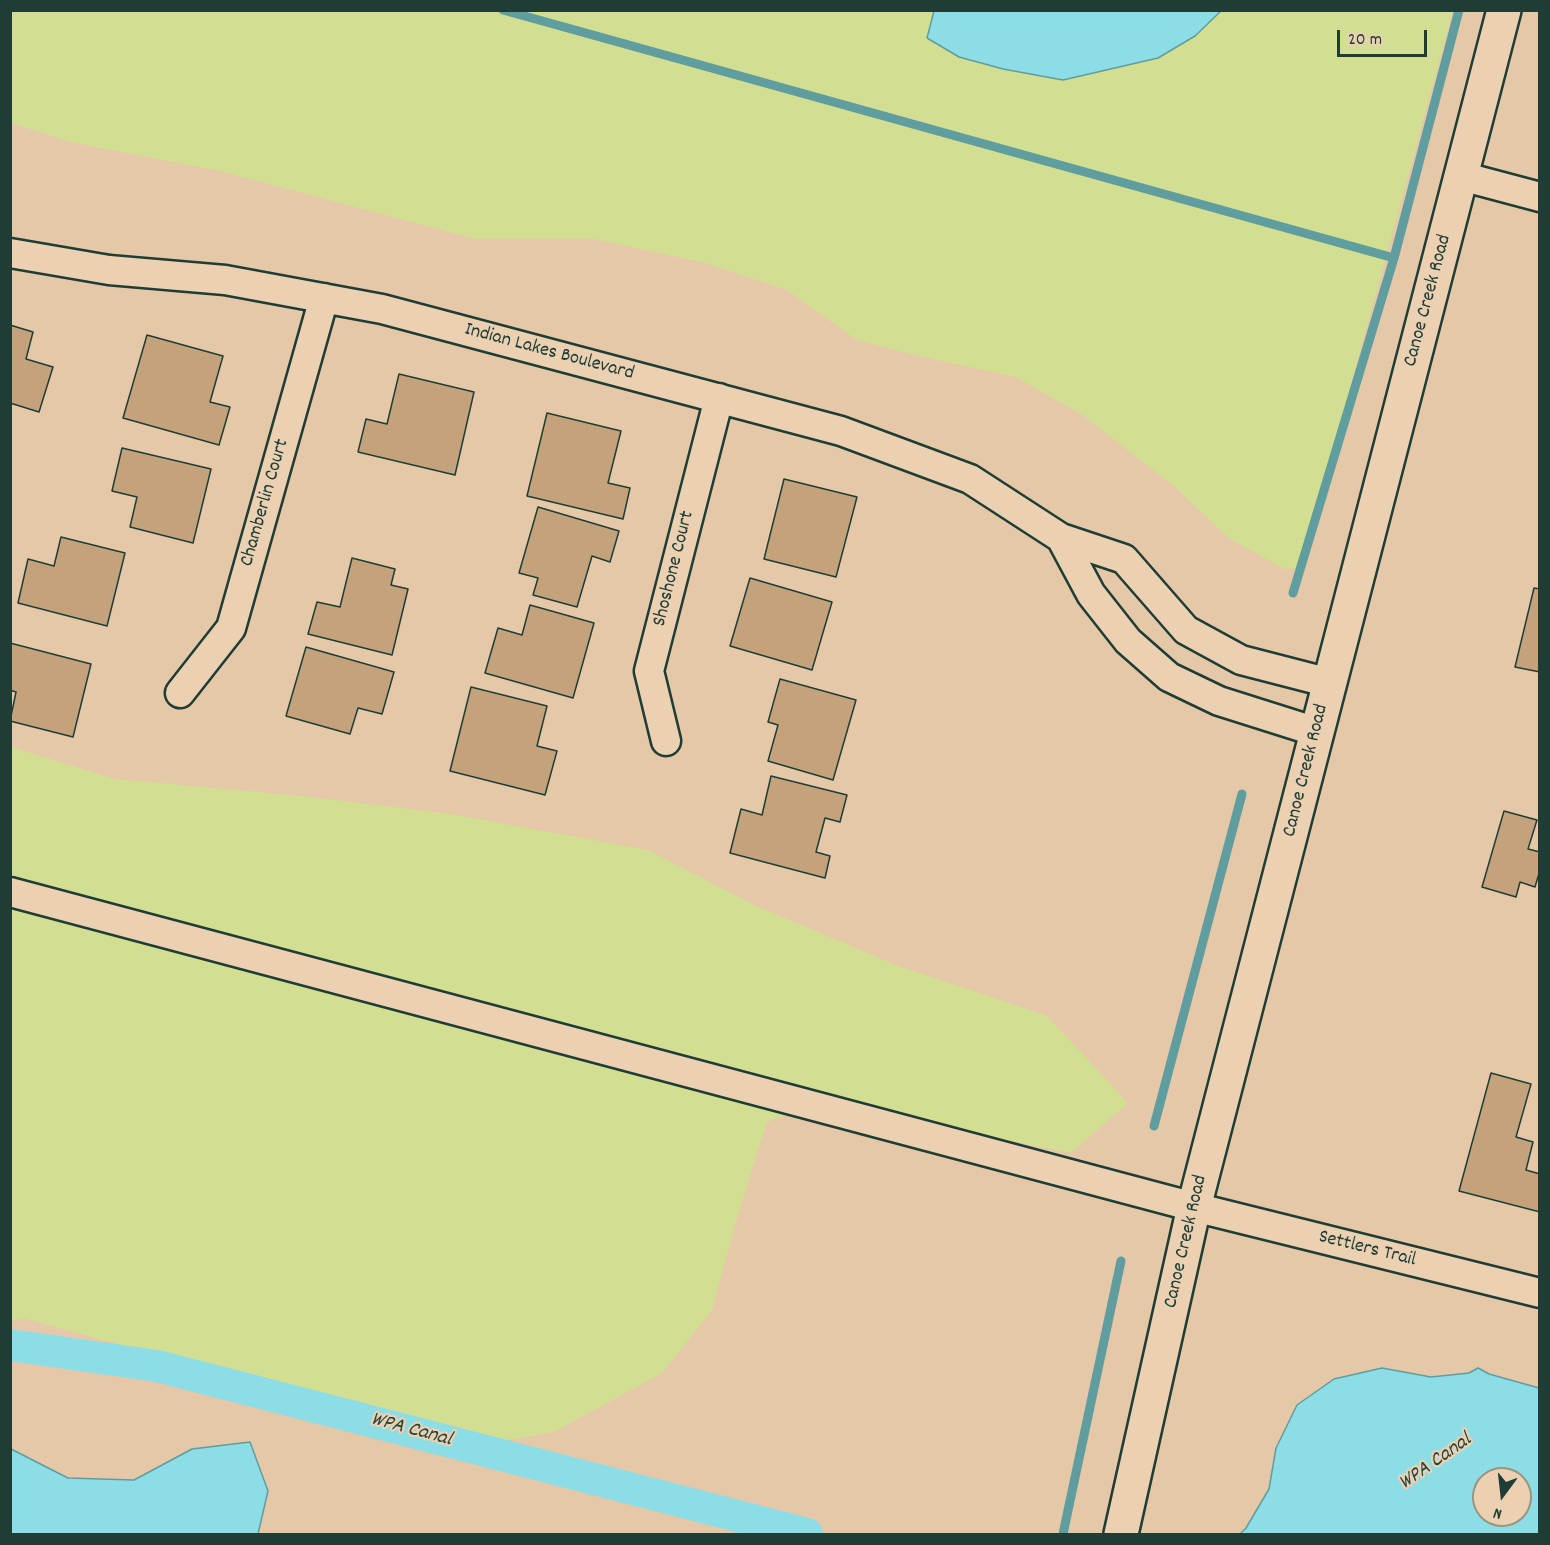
<!DOCTYPE html>
<html>
<head>
<meta charset="utf-8">
<style>
	body { margin:0 }
	#map { position:relative; width:1550px; height:1545px; overflow:hidden; background:#e5c8a8; font-family:Dekko,sans-serif }
	canvas { display:block }
	.frame { position:absolute; inset:0; border:12px solid #1f3d34; pointer-events:none }
	.north { position:absolute; left:1472px; top:1467px; width:60px; height:60px; box-sizing:border-box; background:#ebd0b2; border:2px solid #999580; border-radius:50%; rotate:195deg; font-size:16px; font-weight:700; line-height:24px; text-align:center; color:#1f3d34 }
	.north::after { content:''; display:block; margin:auto; width:21px; height:27px; background:#1f3d34; clip-path:polygon(50% 0,100% 100%,50% 72%,0 100%) }
	.scale { position:absolute; left:1337px; top:30px; width:90px; height:27px; box-sizing:border-box; border:3px solid #1f3d34; border-top:0; padding-left:8px; font-size:18px; line-height:21px; white-space:nowrap; color:#1f3d34; -webkit-text-stroke:4px #ebd0b2; paint-order:stroke }
</style>
</head>
<body>
<div id="map">
<canvas width="1550" height="1545"></canvas>
<div class="frame"></div>
<div class="north">N</div>
<div class="scale">20 m</div>
</div>
<script>
const ctx = document.querySelector('canvas').getContext('2d');
ctx.lineJoin = 'round';
function fill(path, color) { ctx.fillStyle = color; ctx.fill(path, 'evenodd'); }
const poly = rows => new Path2D(rows.map(r => 'M' + r).join(''));
function stroke(path, color, width, dash) { ctx.strokeStyle = color; ctx.lineWidth = width; ctx.lineCap = dash ? 'butt' : 'round'; ctx.setLineDash(dash || []); ctx.stroke(path); }
function write(font, color, halo, rows, align = 'center') {
  ctx.font = font + ' Dekko,sans-serif'; ctx.lineWidth = 4.5; ctx.setLineDash([]); ctx.textBaseline = 'middle'; ctx.strokeStyle = halo; ctx.fillStyle = color; for (const [text, x, y, turn = 0] of rows) {
    ctx.save(); ctx.translate(x, y); ctx.rotate((+turn || 0) * Math.PI / 180); ctx.textAlign = isNaN(turn) ? turn : align; if (halo) ctx.strokeText(text, 0, 0); ctx.fillText(text, 0, 0); ctx.restore();
  }
}
const green = poly([
	[10,11,934,11,927,38,959,57,1003,69,1063,80,1158,58,1195,36,1221,11,1453,11,1301,568,1285,569,1230,539,1175,487,1084,416,1016,377,918,356,857,340,787,290,705,263,595,239,475,239,220,171,70,142,11,123],
	[11,747,115,779,302,796,450,814,648,850,754,905,896,965,1047,1016,1128,1103,1071,1153,821,1103,767,1122,737,1218,712,1310,662,1373,554,1432,485,1444,23,1318,11,1321]
]);
const water = poly([
	[934,11,934,10,1221,11,1195,36,1158,58,1063,80,1003,69,959,57,927,38,934,11],
	[1382,1368,1431,1377,1469,1373,1478,1368,1489,1374,1539,1388,1539,1534,1240,1534,1246,1528,1269,1489,1276,1448,1297,1405,1334,1379,1382,1368],
	[1484,1479,1520,1479,1520,1515,1484,1515,1484,1479],
	[250,1442,268,1491,258,1534,11,1534,11,1449,68,1478,134,1480,192,1449,250,1442]
]);
const stream = poly([
	[503,10,1394,258,1293,593],
	[1394,258,1459,10],
	[1154,1126,1242,794],
	[1063,1534,1121,1261]
]);
const canal = poly([
	[10,1345,157,1366,807,1534]
]);
const building = poly([
	[10,325,33,332,26,359,53,367,39,412,10,403,10,325],
	[147,335,223,356,210,402,230,407,219,445,123,418,147,335],
	[399,374,474,392,455,475,358,452,366,419,387,424,399,374],
	[547,413,621,431,608,483,630,488,623,519,527,496,547,413],
	[122,448,211,469,193,543,130,527,137,497,112,491,122,448],
	[784,479,857,497,836,577,764,559,784,479],
	[538,507,619,531,610,562,592,556,577,607,533,595,538,578,519,573,538,507],
	[61,537,125,553,107,626,18,603,28,559,54,566,61,537],
	[352,558,395,569,391,585,408,589,392,655,308,634,317,602,340,607,352,558],
	[750,578,832,602,812,670,730,646,750,578],
	[1534,588,1540,589,1540,672,1515,667,1534,588],
	[530,605,594,623,573,698,485,673,498,628,522,635,530,605],
	[10,643,91,664,73,737,10,721,16,692,10,690,10,643],
	[306,647,394,672,382,714,358,708,350,734,286,716,306,647],
	[780,679,856,700,833,780,768,761,778,725,768,722,780,679],
	[471,687,547,706,537,746,557,751,545,795,450,771,471,687],
	[771,776,847,795,840,822,825,818,816,852,830,856,825,878,730,853,741,809,762,815,771,776],
	[1504,811,1537,820,1528,849,1540,852,1540,870,1535,887,1520,882,1516,897,1482,887,1504,811],
	[1491,1073,1531,1084,1516,1137,1533,1142,1526,1170,1540,1174,1540,1212,1459,1191,1491,1073]
]);
const minor = poly([
	[1461,176,1540,197],
	[10,253,109,270,225,280,382,309,841,431,970,479,1061,538,1124,559,1186,630,1241,660,1330,683],
	[1061,538,1091,594,1128,641,1169,677,1219,701,1317,732],
	[180,693,231,628,324,298],
	[666,741,649,671,719,398],
	[10,892,1194,1207,1540,1293]
]);
const major = poly([
	[1121,1534,1194,1207,1504,10]
]);
const streetNames = [
	["Canoe Creek Road",1429,301,-75],
	["Indian Lakes Boulevard",549,353,15],
	["Chamberlin Court",266,503,-74],
	["Shoshone Court",675,569,-76],
	["Canoe Creek Road",1307,771,-76],
	["Canoe Creek Road",1187,1242,-77],
	["Settlers Trail",1367,1250,14]
];
const waterNames = [
	["WPA Canal",411,1431,15],
	["WPA Canal",1436,1463,-35]
];
fill(green, '#d2df92');
fill(water, '#8cdde5');
stroke(water, '#609d9e', 1.5);
stroke(stream, '#609d9e', 9);
stroke(canal, '#8cdde5', 32);
fill(building, '#c4a37c');
stroke(building, '#1f3d34', 1.5);
stroke(minor, '#1f3d34', 33);
stroke(major, '#1f3d34', 38);
stroke(minor, '#ebd0b2', 28);
stroke(major, '#ebd0b2', 33);
write('20px', '#1f3d34', '#ebd0b2', streetNames);
write('italic 21px', '#24453d', '#ebd0b2', waterNames);
</script>
</body>
</html>
